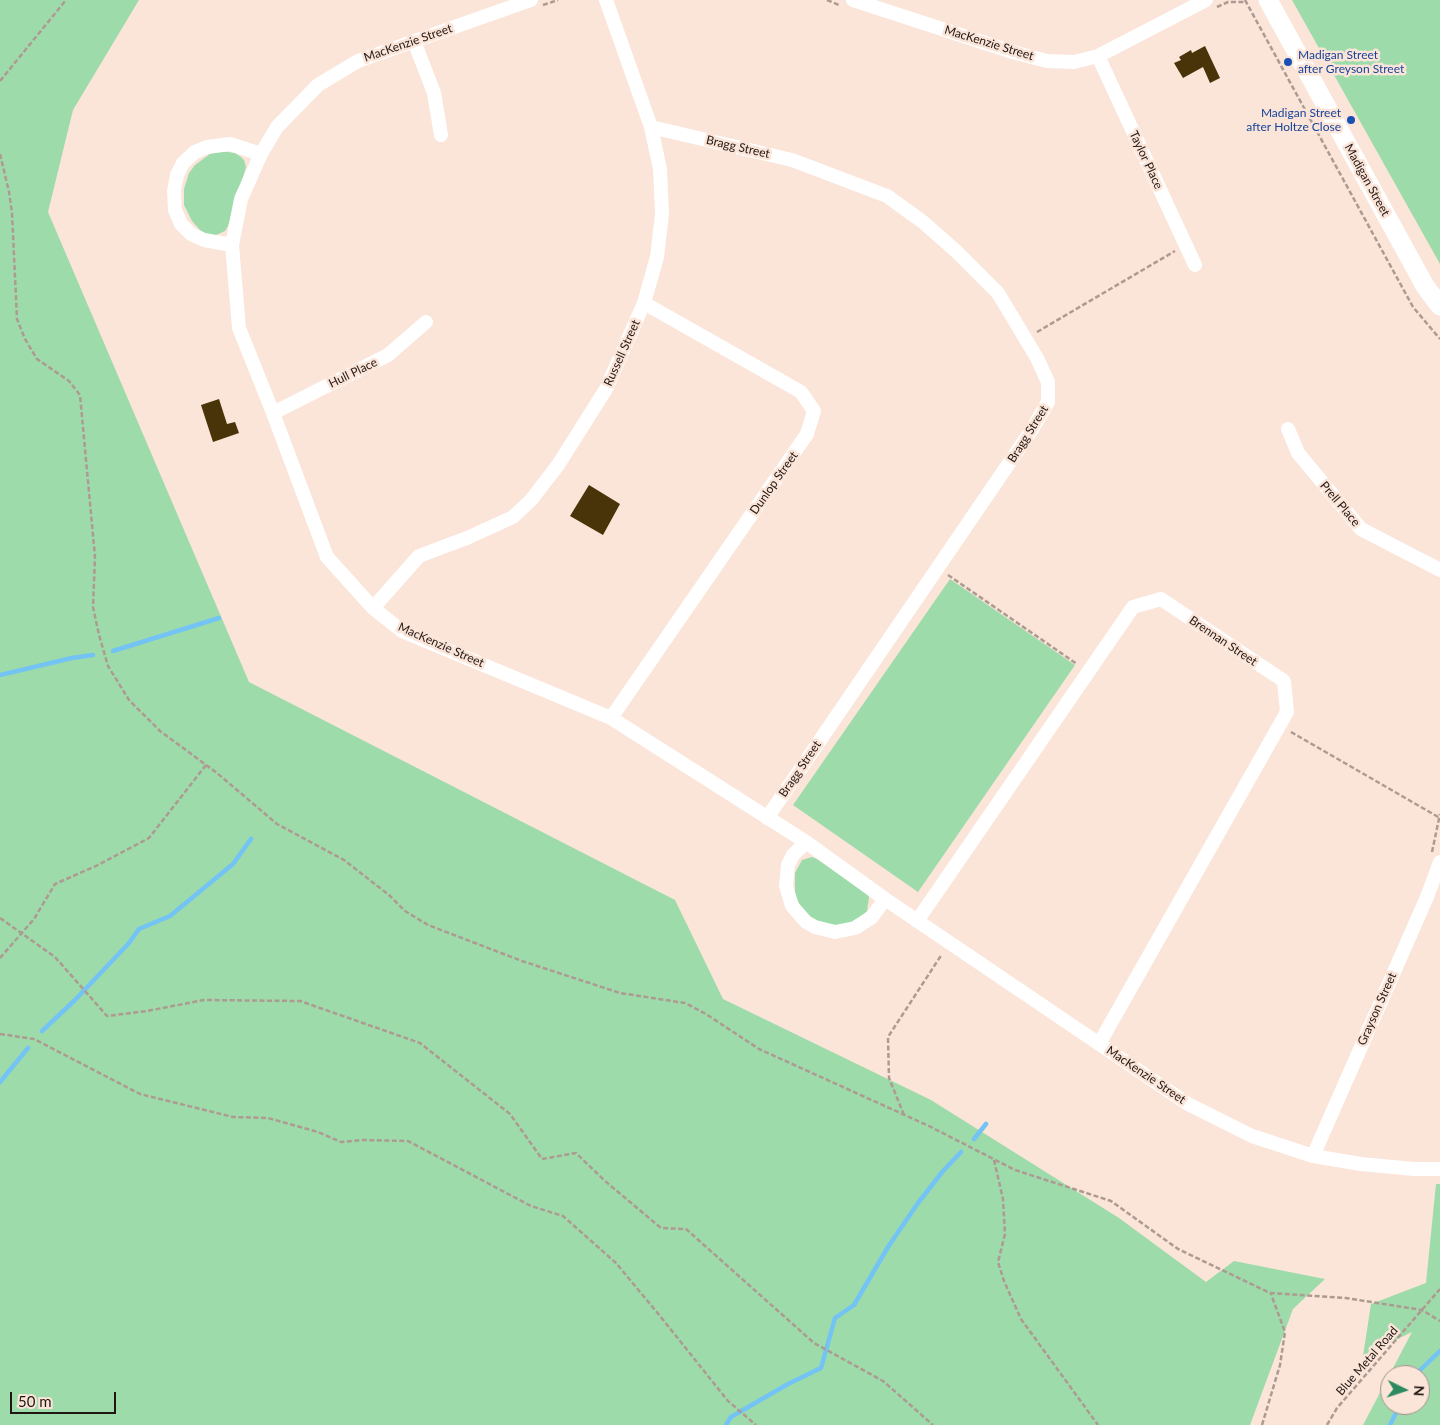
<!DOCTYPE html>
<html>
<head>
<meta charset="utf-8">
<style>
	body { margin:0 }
	#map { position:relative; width:1440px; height:1425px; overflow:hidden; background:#fbe4d8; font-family:Lato,sans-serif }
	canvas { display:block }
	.north { position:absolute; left:1380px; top:1365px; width:50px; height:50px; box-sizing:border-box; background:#fbe4d8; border:1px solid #a49289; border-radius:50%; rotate:94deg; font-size:14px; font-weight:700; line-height:20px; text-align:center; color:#211712 }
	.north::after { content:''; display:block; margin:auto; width:18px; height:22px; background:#2d8a60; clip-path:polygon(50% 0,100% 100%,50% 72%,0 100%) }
	.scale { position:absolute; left:10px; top:1392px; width:106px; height:22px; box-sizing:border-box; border:2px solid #211712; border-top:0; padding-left:6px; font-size:15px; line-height:18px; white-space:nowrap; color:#211712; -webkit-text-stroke:4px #fbe4d8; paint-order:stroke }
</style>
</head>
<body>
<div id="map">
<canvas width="1440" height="1425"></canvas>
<div class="north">N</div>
<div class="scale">50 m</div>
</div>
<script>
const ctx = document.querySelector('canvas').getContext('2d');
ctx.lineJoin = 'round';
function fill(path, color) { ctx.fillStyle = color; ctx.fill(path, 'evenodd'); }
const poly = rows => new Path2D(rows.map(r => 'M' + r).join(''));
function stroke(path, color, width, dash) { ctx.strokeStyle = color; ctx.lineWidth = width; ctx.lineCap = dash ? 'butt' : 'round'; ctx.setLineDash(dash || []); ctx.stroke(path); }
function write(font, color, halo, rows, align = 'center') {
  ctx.font = font + ' Lato,sans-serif'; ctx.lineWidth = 5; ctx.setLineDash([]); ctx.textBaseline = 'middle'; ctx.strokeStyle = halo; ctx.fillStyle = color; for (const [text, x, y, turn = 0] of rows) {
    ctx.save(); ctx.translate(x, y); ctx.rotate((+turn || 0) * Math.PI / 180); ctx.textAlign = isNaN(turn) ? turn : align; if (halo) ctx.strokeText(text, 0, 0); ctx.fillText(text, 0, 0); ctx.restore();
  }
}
const green = poly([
	[0,0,139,0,73,110,48,212,249,682,675,900,723,999,931,1100,1119,1218,1206,1282,1234,1261,1325,1279,1293,1309,1250,1425,0,1425],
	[1292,0,1440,0,1440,264],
	[220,151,235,153,241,157,244,160,246,167,228,226,225,231,214,236,208,235,200,230,192,221,184,205,184,189,189,173,195,165,210,154],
	[950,579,1075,665,918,892,793,805],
	[812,857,817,859,866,893,869,897,867,911,859,920,843,926,824,925,807,915,800,906,795,894,795,873,802,860],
	[1436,1184,1440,1184,1440,1425,1363,1425,1412,1332,1363,1356,1371,1304,1426,1283],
	[1390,1375,1420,1375,1420,1405,1390,1405]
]);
const stream = poly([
	[113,651,219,618],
	[0,675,72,658,93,655],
	[42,1031,75,1000,129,943,139,929,170,916,233,864,251,839],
	[0,1082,28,1048],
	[974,1139,986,1124],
	[1415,1375,1440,1351],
	[726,1425,731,1417,788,1384,821,1368,835,1318,854,1305,888,1247,918,1203,943,1171,961,1152],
	[1390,1425,1400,1405]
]);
const building = poly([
	[1205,46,1220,78,1210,83,1203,67,1183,78,1174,63,1181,60,1179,57,1191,50,1192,53],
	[219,399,227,424,235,422,239,433,213,442,201,405],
	[589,485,620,504,603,535,570,516]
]);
const path = poly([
	[827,0,839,5],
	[1245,0,1413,307,1440,339],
	[543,5,558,0],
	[1217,7,1228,2,1246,2],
	[0,81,66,0],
	[0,154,9,192,12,213,17,319,25,339,37,359,69,381,80,395,95,557,93,607,99,635,108,666,129,700,160,731,217,773,277,824,344,860,389,895,405,911,428,925,522,961,620,993,685,1003,706,1014,759,1049,929,1126,1015,1170,1111,1201,1178,1249,1270,1293,1346,1298,1422,1310,1440,1321],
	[1037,332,1175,251],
	[948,575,1077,664],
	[1291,732,1440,818],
	[1432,852,1440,814],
	[0,918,55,957,107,1016,147,1011,204,1000,300,1001,420,1043,510,1114,542,1159,576,1153,605,1181,661,1228,686,1229,814,1343,883,1381,933,1425],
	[0,958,34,919,55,884,96,866,149,838,206,765],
	[0,1034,34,1039,140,1094,233,1117,268,1118,318,1132,341,1142,362,1140,408,1141,531,1206,563,1216,616,1263,660,1316,728,1401,756,1425],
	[904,1115,889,1078,888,1037,942,954],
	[994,1160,1003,1199,1005,1234,998,1262,1004,1281,1021,1319,1098,1425],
	[1262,1425,1280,1365,1285,1332,1271,1294],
	[1327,1425,1337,1408,1440,1289]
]);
const street = poly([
	[531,0,358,61,318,85,277,127,261,154,241,199,232,245,239,328,273,413,327,557,373,608,402,631,611,718,806,842,885,899,1188,1104,1252,1136,1313,1156,1361,1164,1414,1169,1440,1169],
	[853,0,1016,53,1047,61,1074,62,1098,56,1206,0],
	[414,41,434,93,441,135],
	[1098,56,1195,265],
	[651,127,792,160,887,196,923,222,957,252,998,293,1037,358,1048,382,1048,402,1031,431,767,818],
	[232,245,204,240,191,234,181,224,175,210,174,191,177,175,183,163,195,152,207,147,230,144,261,154],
	[273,413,388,355,426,322],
	[1288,429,1298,453,1361,529,1440,570],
	[373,608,419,556,467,538,513,517,531,500,558,465,606,389,644,303,657,257,662,214,660,169,651,127,606,0],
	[611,718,807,434,814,411,801,392,644,303],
	[806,842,793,855,788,865,786,886,792,906,806,922,815,927,835,932,855,928,872,917,885,899],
	[917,921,1133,607,1161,599,1284,681,1287,712,1099,1044],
	[1313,1156,1427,897,1440,862]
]);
const secondary = poly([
	[1268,0,1425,286,1440,306]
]);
const markers = [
	[1288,62,5,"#1a4fb4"],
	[1351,120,5,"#1a4fb4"]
];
const streetNames = [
	["MacKenzie Street",408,43,-19],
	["MacKenzie Street",989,43,17],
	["Bragg Street",738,147,13],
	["Taylor Place",1146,160,65],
	["Madigan Street",1367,180,61],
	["Russell Street",622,353,-66],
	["Hull Place",353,373,-26],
	["Bragg Street",1028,434,-58],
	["Dunlop Street",774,483,-55],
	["Prell Place",1340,504,50],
	["Brennan Street",1223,641,34],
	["MacKenzie Street",441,645,24],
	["Bragg Street",800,769,-56],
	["Grayson Street",1377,1009,-66],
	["MacKenzie Street",1146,1075,34],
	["Blue Metal Road",1367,1361,-49]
];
const transitNames = [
	["Madigan Street",1298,55],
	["after Greyson Street",1298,69],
	["Madigan Street",1341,113,"right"],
	["after Holtze Close",1341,127,"right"]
];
fill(green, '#9edbab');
stroke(stream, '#73c3f4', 4.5);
fill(building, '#493309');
stroke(path, '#ad9a91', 2.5, [5, 2.5]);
stroke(street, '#fff', 14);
stroke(secondary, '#fff', 19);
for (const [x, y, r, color] of markers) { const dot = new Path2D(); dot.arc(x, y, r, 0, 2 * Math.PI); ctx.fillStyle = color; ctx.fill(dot); stroke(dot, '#fbe4d8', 2); }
write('12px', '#211712', '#fbe4d8', streetNames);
write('12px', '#164399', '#fbe4d8', transitNames, 'left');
</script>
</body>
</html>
